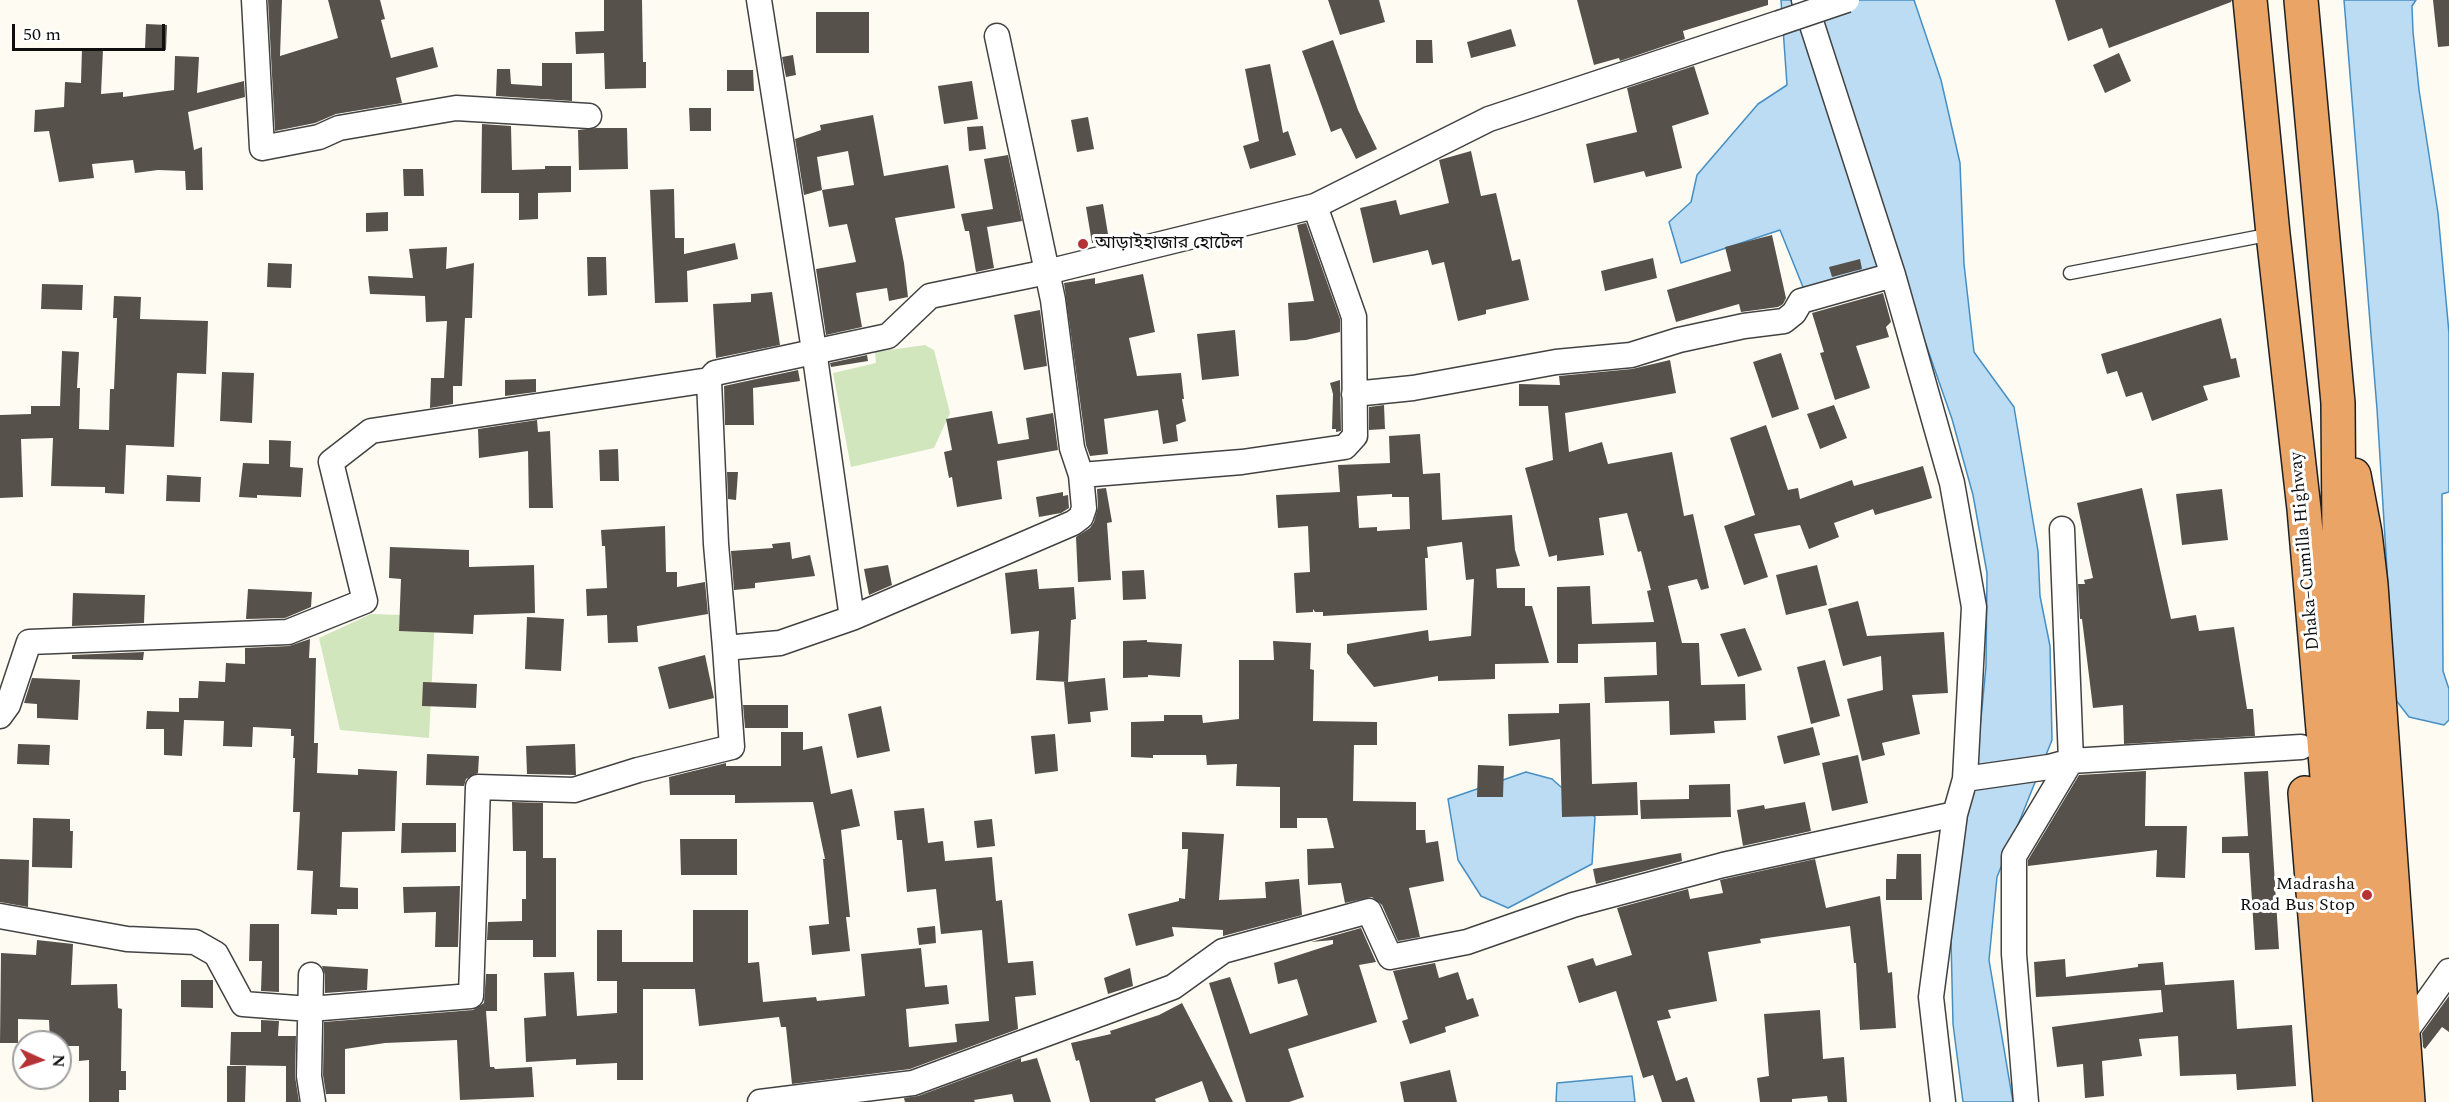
<!DOCTYPE html>
<html>
<head>
<meta charset="utf-8">
<style>
	body { margin:0 }
	#map { position:relative; width:2449px; height:1102px; overflow:hidden; background:#fefcf2; font-family:Spectral,serif }
	canvas { display:block }
	.north { position:absolute; left:12px; top:1030px; width:60px; height:60px; box-sizing:border-box; background:#fff; border:2px solid #9f9f9f; border-radius:50%; rotate:93deg; font-size:16px; font-weight:700; line-height:24px; text-align:center; color:#0f0f0f }
	.north::after { content:''; display:block; margin:auto; width:21px; height:27px; background:#b53235; clip-path:polygon(50% 0,100% 100%,50% 72%,0 100%) }
	.scale { position:absolute; left:12px; top:24px; width:153px; height:27px; box-sizing:border-box; border:3px solid #0f0f0f; border-top:0; padding-left:8px; font-size:18px; line-height:21px; white-space:nowrap; color:#0f0f0f; -webkit-text-stroke:4px #fff; paint-order:stroke }
</style>
</head>
<body>
<div id="map">
<canvas width="2449" height="1102"></canvas>
<div class="north">N</div>
<div class="scale">50 m</div>
</div>
<script>
const ctx = document.querySelector('canvas').getContext('2d');
ctx.lineJoin = 'round';
function fill(path, color) { ctx.fillStyle = color; ctx.fill(path, 'evenodd'); }
const poly = rows => new Path2D(rows.map(r => 'M' + r).join(''));
function stroke(path, color, width, dash) { ctx.strokeStyle = color; ctx.lineWidth = width; ctx.lineCap = dash ? 'butt' : 'round'; ctx.setLineDash(dash || []); ctx.stroke(path); }
function write(font, color, halo, rows, align = 'center') {
  ctx.font = font + ' Spectral,"Noto Sans Bengali",serif'; ctx.lineWidth = 6; ctx.setLineDash([]); ctx.textBaseline = 'middle'; ctx.strokeStyle = halo; ctx.fillStyle = color; for (const [text, x, y, turn = 0] of rows) {
    ctx.save(); ctx.translate(x, y); ctx.rotate((+turn || 0) * Math.PI / 180); ctx.textAlign = isNaN(turn) ? turn : align; if (halo) ctx.strokeText(text, 0, 0); ctx.fillText(text, 0, 0); ctx.restore();
  }
}
const green = poly([
	[925,345,934,350,950,413,934,448,851,467,833,373,876,363,875,352],
	[371,614,435,616,429,738,340,730,319,638]
]);
const water = poly([
	[1781,0,1914,0,1941,80,1960,163,1964,264,1974,352,2014,407,2038,551,2040,596,2050,646,2052,740,1997,877,1989,960,2013,1102,1963,1102,1953,1024,1950,897,1968,813,1981,719,1986,666,1987,573,1973,495,1952,419,1900,270,1805,292,1780,230,1681,263,1669,222,1691,202,1697,175,1758,104,1787,85,1781,0],
	[2344,0,2416,0,2412,6,2413,32,2419,90,2438,213,2449,333,2449,492,2442,494,2443,671,2449,689,2449,720,2444,725,2409,717,2395,699,2377,409,2344,0],
	[1526,772,1552,779,1595,817,1592,864,1508,908,1481,896,1458,860,1448,799,1526,772],
	[1632,1076,1635,1102,1556,1102,1557,1083,1632,1076]
]);
const building = poly([
	[268,0,282,0,280,56,338,38,328,0,380,0,385,19,381,20,391,58,433,47,438,67,396,78,402,103,336,114,315,123,275,131],
	[604,0,642,0,643,62,646,62,646,88,605,89,604,53,576,54,575,32,604,31],
	[1328,0,1379,0,1385,22,1340,35],
	[1577,0,1768,0,1768,5,1683,31,1685,39,1620,61,1619,58,1594,65],
	[2055,0,2232,0,2231,2,2109,48,2102,28,2068,41],
	[2433,0,2449,0,2449,46,2438,47],
	[816,12,869,12,869,53,816,53],
	[146,24,167,25,166,50,145,49],
	[1511,29,1516,46,1471,58,1467,42],
	[1333,40,1358,110,1377,149,1356,159,1341,128,1331,132,1302,51],
	[1416,40,1432,40,1433,63,1416,63],
	[82,48,103,49,101,94,123,92,123,97,174,90,175,56,199,57,197,93,244,81,245,97,188,112,194,150,202,147,203,190,186,190,185,171,158,170,135,173,133,160,92,164,94,178,59,182,49,131,34,132,35,110,64,107,65,82,81,83],
	[2119,53,2131,81,2105,93,2093,65],
	[793,55,796,75,786,77,782,57],
	[542,63,572,63,572,101,496,96,497,69,510,69,511,84,542,86],
	[1270,64,1283,133,1288,131,1296,155,1250,169,1243,146,1259,141,1245,69],
	[1694,66,1709,114,1672,126,1682,168,1646,177,1644,171,1594,183,1586,144,1637,132,1627,88],
	[727,70,753,70,754,91,727,91],
	[972,81,978,119,944,124,938,86],
	[689,108,711,108,711,131,690,131],
	[873,115,884,176,948,165,955,208,895,218,904,263,908,297,889,301,887,288,856,293,862,327,826,335,816,269,856,262,847,224,829,227,822,190,854,185,848,151,817,157,822,190,804,195,795,139,821,130,820,125],
	[1088,117,1094,149,1077,152,1071,120],
	[482,124,511,126,512,170,545,169,545,166,571,166,571,192,538,193,538,219,519,220,519,193,481,193],
	[983,126,986,149,969,151,967,127],
	[596,128,627,128,628,169,579,170,578,130],
	[1471,151,1481,196,1496,193,1512,261,1520,259,1529,300,1486,310,1486,314,1458,321,1444,262,1432,265,1428,250,1373,263,1360,208,1396,200,1400,215,1449,203,1439,160],
	[1008,155,1022,221,987,227,994,268,976,272,969,231,965,231,961,214,993,209,984,159],
	[403,169,423,169,424,196,404,196],
	[674,189,675,238,684,238,684,254,735,243,738,259,687,271,688,302,655,303,650,190],
	[1103,204,1109,240,1092,243,1086,207],
	[388,212,388,231,366,232,366,213],
	[1306,223,1340,319,1340,332,1306,340,1290,341,1288,303,1314,301,1297,225],
	[1772,235,1786,298,1783,304,1778,307,1741,312,1739,304,1676,322,1667,290,1731,271,1725,247],
	[447,247,446,269,474,263,472,318,465,318,462,386,453,386,453,404,430,408,431,378,444,378,447,321,426,322,425,296,370,294,368,276,413,278,409,249],
	[587,257,606,257,607,295,588,296],
	[1653,258,1657,278,1605,291,1601,271],
	[1860,259,1862,269,1832,277,1829,267],
	[268,263,292,264,291,288,267,287],
	[1143,274,1155,332,1129,338,1137,376,1181,373,1184,399,1182,399,1186,421,1176,425,1178,441,1163,444,1158,410,1104,419,1108,454,1090,456,1086,445,1064,283,1095,278,1095,284],
	[42,284,83,285,82,310,41,309],
	[772,292,780,345,716,358,713,304,751,302,751,294],
	[1883,293,1891,322,1886,327,1889,337,1856,346,1870,388,1835,400,1820,353,1824,352,1812,313],
	[114,296,141,297,140,319,208,321,206,374,177,373,174,447,126,445,124,494,105,493,105,487,51,486,53,438,21,439,23,497,0,498,0,415,31,414,31,406,60,406,62,351,79,352,77,388,80,388,79,429,109,430,110,389,114,389,117,318,113,318],
	[1040,310,1047,366,1024,370,1014,315],
	[2221,318,2231,359,2236,358,2240,377,2203,386,2208,400,2152,421,2142,392,2126,397,2117,371,2107,374,2101,354],
	[1235,330,1239,376,1202,380,1197,334],
	[1781,353,1799,409,1772,418,1753,362],
	[867,355,868,361,831,367,830,363],
	[1670,360,1676,393,1565,413,1569,452,1602,442,1608,464,1672,452,1684,516,1693,514,1709,588,1701,590,1697,579,1668,586,1682,643,1699,643,1701,685,1745,684,1746,720,1714,721,1715,733,1670,735,1669,701,1605,703,1604,677,1657,675,1656,642,1578,644,1578,663,1557,663,1557,587,1590,586,1592,624,1654,622,1647,591,1651,590,1641,551,1638,552,1627,513,1599,518,1604,555,1557,561,1557,555,1549,557,1525,468,1553,460,1548,406,1519,406,1519,384,1560,385,1559,376,1632,369],
	[798,370,800,381,753,388,754,425,725,425,724,386],
	[222,372,254,373,252,423,220,421],
	[536,379,536,392,505,396,505,380],
	[1340,380,1341,431,1336,432,1336,429,1332,429,1333,394,1330,383],
	[1384,405,1385,429,1369,430,1369,407],
	[1834,405,1847,438,1820,449,1807,414],
	[992,411,998,444,1029,439,1026,418,1053,413,1058,450,997,461,1002,499,957,507,952,477,949,478,944,452,952,450,946,419],
	[537,420,538,432,550,431,553,508,529,508,528,451,479,458,478,429],
	[1766,425,1788,490,1798,488,1800,499,1852,480,1854,486,1923,466,1932,498,1875,515,1873,509,1834,523,1839,537,1809,549,1800,525,1754,534,1768,577,1744,585,1724,526,1755,515,1730,438],
	[1420,434,1423,474,1440,473,1442,520,1512,515,1515,550,1520,566,1496,569,1497,588,1525,588,1525,606,1532,606,1549,663,1495,664,1495,679,1438,681,1438,676,1374,687,1347,653,1347,644,1428,630,1429,641,1471,636,1474,579,1466,580,1462,542,1427,547,1428,558,1425,558,1427,610,1323,616,1323,612,1315,612,1313,609,1313,612,1296,613,1294,573,1310,572,1308,526,1278,528,1276,495,1340,492,1338,465,1390,463,1389,436],
	[1392,494,1392,497,1409,497,1410,529,1377,531,1377,527,1359,528,1357,496],
	[269,440,291,441,290,467,303,468,301,497,257,495,257,498,239,497,243,463,269,464],
	[618,449,619,481,600,481,599,450],
	[727,472,738,472,736,500,728,499],
	[167,475,201,477,200,502,166,501],
	[1106,488,1112,522,1107,523,1111,580,1078,582,1076,537,1090,528,1094,522,1098,507,1097,489],
	[2142,488,2171,619,2196,615,2199,631,2234,627,2247,709,2253,709,2255,736,2124,744,2123,705,2093,708,2082,619,2080,619,2078,584,2085,584,2084,580,2093,578,2077,503],
	[2222,489,2228,540,2182,545,2176,494],
	[1063,492,1063,496,1068,495,1069,508,1061,513,1039,517,1036,497],
	[665,526,666,572,677,572,677,587,705,582,708,614,637,626,638,642,608,643,607,615,587,616,586,589,607,588,605,546,602,546,601,530],
	[790,542,792,559,810,555,815,576,755,583,755,588,734,590,731,551,773,548,772,544],
	[390,547,469,550,469,567,534,565,535,613,474,615,473,634,399,631,401,579,389,578],
	[888,565,892,585,869,595,864,569],
	[1817,565,1827,605,1786,615,1776,575],
	[1037,569,1039,589,1074,587,1076,619,1071,620,1068,682,1105,678,1108,710,1090,712,1091,722,1068,724,1064,682,1068,682,1036,680,1039,631,1011,634,1005,573],
	[1144,570,1146,599,1123,600,1122,571],
	[248,589,312,592,311,607,285,618,246,619],
	[73,593,145,595,144,623,72,626],
	[1858,601,1867,636,1944,632,1948,693,1912,695,1920,734,1882,743,1885,755,1862,761,1847,699,1883,690,1881,656,1843,666,1828,609],
	[527,617,564,619,561,671,525,669],
	[1745,628,1762,670,1738,677,1720,634],
	[310,639,309,658,316,658,314,743,318,743,317,773,358,775,358,769,397,771,395,831,342,832,340,887,358,888,358,909,337,909,337,915,311,914,313,871,297,870,300,812,293,812,295,758,293,758,294,736,291,736,291,729,253,727,252,747,223,746,224,721,184,720,182,756,164,755,164,729,146,729,147,711,179,712,179,698,198,698,199,681,225,682,226,663,245,664,245,648,289,646],
	[1147,640,1147,642,1182,644,1180,677,1148,675,1148,677,1123,678,1123,641],
	[1273,641,1311,643,1310,669,1314,670,1313,721,1377,722,1377,745,1354,745,1353,801,1416,802,1416,830,1425,830,1426,843,1438,841,1444,881,1409,888,1420,937,1398,941,1382,905,1372,897,1345,903,1341,883,1308,885,1307,849,1334,848,1327,818,1297,818,1297,828,1280,828,1280,787,1236,786,1237,764,1207,765,1206,755,1153,755,1153,758,1131,757,1131,722,1164,721,1164,715,1202,715,1203,723,1239,719,1239,660,1274,660],
	[144,652,143,660,72,659,72,655],
	[705,655,714,698,669,709,658,667],
	[1825,660,1840,716,1811,724,1797,667],
	[32,678,80,680,78,720,37,718,37,704,24,703],
	[423,682,477,684,476,708,422,706],
	[1590,703,1592,784,1637,782,1638,815,1562,817,1560,739,1509,746,1508,714,1559,713,1559,704],
	[743,705,788,705,788,728,745,728],
	[881,706,890,751,857,758,848,714],
	[1813,727,1820,755,1784,764,1777,736],
	[781,732,803,732,803,750,822,746,831,794,852,789,860,826,841,830,850,917,846,917,850,951,812,955,809,926,829,924,823,859,825,859,813,802,735,803,735,795,670,795,669,777,726,763,726,766,781,766],
	[1055,734,1058,771,1035,774,1031,736],
	[18,744,50,745,49,765,17,764],
	[575,744,576,775,527,774,526,746],
	[427,754,479,756,478,773,466,779,464,786,426,785],
	[1858,755,1868,803,1832,811,1822,763],
	[1478,765,1504,766,1503,797,1477,797],
	[2146,771,2145,826,2187,826,2185,878,2156,877,2157,850,2028,866,2028,860,2079,775],
	[2268,771,2279,949,2255,950,2249,853,2222,853,2222,837,2248,836,2244,772],
	[1730,784,1731,817,1641,819,1640,800,1689,799,1689,785],
	[512,802,543,803,543,858,556,858,556,957,533,957,533,940,487,940,488,922,522,921,522,899,526,899,526,851,513,851],
	[1805,802,1811,831,1715,852,1743,846,1737,810,1764,805,1765,809],
	[924,808,928,843,943,841,945,861,992,857,996,901,1002,900,1008,963,1033,961,1036,995,1015,997,1018,1029,910,1069,792,1084,786,1027,781,1027,779,1017,699,1026,695,989,643,989,643,1080,617,1080,617,1063,576,1065,576,1059,526,1062,524,1018,546,1016,544,973,574,972,577,1016,617,1013,617,981,597,981,597,930,622,930,622,962,693,962,693,910,748,910,748,963,759,962,763,1002,816,997,817,1001,865,996,861,954,921,948,925,987,947,985,949,1004,906,1009,909,1047,957,1042,955,1024,989,1021,982,930,941,934,936,889,907,892,902,840,897,840,894,811],
	[33,818,70,819,70,831,73,831,72,868,32,867],
	[992,819,995,846,977,848,974,821],
	[402,823,456,823,456,852,401,853],
	[1182,832,1224,834,1219,900,1266,898,1265,882,1299,879,1302,915,1223,936,1223,930,1172,927,1174,936,1136,946,1128,914,1179,901,1179,898,1185,899,1188,849,1182,849],
	[680,839,737,839,737,875,681,875],
	[1681,853,1682,861,1596,884,1593,869],
	[1897,854,1921,854,1922,900,1886,900,1886,879,1896,879],
	[0,859,29,860,28,907,0,902],
	[1815,859,1826,908,1880,896,1888,973,1892,972,1896,1028,1860,1030,1856,963,1854,963,1850,926,1760,939,1761,943,1708,952,1717,1001,1668,1010,1671,1018,1657,1021,1676,1081,1687,1077,1695,1102,1662,1102,1653,1075,1643,1078,1616,991,1579,1003,1567,966,1593,958,1596,966,1632,955,1617,908,1688,889,1690,899,1723,893,1720,880],
	[460,886,458,947,435,947,436,912,404,913,403,887],
	[250,924,279,924,279,992,261,991,262,961,249,961],
	[935,926,936,943,919,945,917,928],
	[1361,928,1376,962,1359,965,1377,1022,1288,1049,1304,1097,1289,1102,1246,1102,1209,983,1230,977,1250,1034,1308,1015,1297,979,1278,984,1274,963,1333,944,1333,940,1311,942],
	[37,940,73,944,71,985,117,984,118,1008,122,1009,121,1071,126,1071,126,1090,119,1090,119,1102,89,1102,89,1060,79,1061,79,1046,60,1046,60,1042,50,1042,49,1020,18,1019,18,1043,0,1043,1,953,36,955],
	[2065,959,2066,977,2138,967,2138,964,2163,962,2165,985,2234,980,2237,1029,2292,1025,2296,1086,2237,1090,2236,1074,2180,1076,2178,1036,2139,1039,2142,1056,2102,1061,2104,1096,2085,1098,2083,1064,2057,1067,2052,1027,2163,1012,2161,990,2036,997,2034,962],
	[1435,963,1439,978,1458,972,1467,1000,1473,998,1479,1016,1445,1027,1446,1032,1410,1044,1402,1021,1408,1019,1393,971],
	[322,966,368,969,367,990,325,993,325,975],
	[1130,968,1133,986,1108,994,1104,978],
	[486,974,497,974,497,1011,486,1011,490,1067,494,1067,495,1069,532,1067,534,1097,460,1100,457,1040,385,1043,345,1049,345,1094,326,1094,323,1075,324,1022,473,1010,484,1003],
	[181,980,213,980,213,1008,181,1007],
	[2449,996,2449,1032,2442,1027,2425,1049,2423,1047,2422,1033],
	[1182,1003,1233,1102,1209,1102,1202,1081,1155,1099,1156,1102,1090,1102,1079,1060,1076,1061,1071,1043,1111,1034,1110,1031,1159,1015],
	[1820,1010,1823,1059,1844,1057,1847,1102,1828,1102,1827,1096,1792,1099,1792,1102,1760,1102,1757,1078,1769,1076,1764,1014],
	[261,1020,279,1021,278,1036,296,1036,295,1076,299,1102,286,1102,286,1066,230,1065,231,1032,261,1032],
	[1021,1058,1021,1062,1037,1058,1051,1102,1014,1102,1012,1094,974,1100,975,1102,905,1102,904,1098,918,1096],
	[227,1066,246,1066,245,1102,227,1102],
	[1450,1070,1457,1102,1404,1102,1400,1082]
]);
const lane = poly([
	[2070,273,2272,234]
]);
const street = poly([
	[254,0,262,148,319,137,339,128,456,108,589,116],
	[1804,0,1893,275,1952,483,1974,607,1965,779,1955,814,1931,997,1943,1102],
	[997,36,1053,300,1072,448,1081,475,1242,462,1345,447,1355,436,1354,317,1315,206,1489,119,1779,23],
	[709,380,716,544,725,648],
	[1354,394,1413,388,1556,362,1631,355,1679,340,1744,326,1784,321,1794,313,1801,301,1893,275],
	[852,618,1073,523,1081,517,1084,508,1081,475],
	[0,716,8,705,29,642,288,632,365,601,331,462,371,431,709,380,715,373,888,336,930,296,1047,272,1315,206],
	[1965,779,2049,767,2071,761,2301,747],
	[0,916,127,939,195,942,216,954,243,1004,310,1009,471,996,478,787,574,790,638,770,732,747,725,648,780,643,852,618,814,350,759,0],
	[311,975,309,1076,313,1102],
	[2404,1034,2449,971],
	[760,1102,913,1083,1173,987,1223,951,1369,911,1390,957,1467,942,1573,905,1723,865,1955,814],
	[2026,1102,2014,954,2014,856,2071,761,2062,529]
]);
const highway = poly([
	[2250,0,2273,234,2304,509,2355,1102],
	[2301,0,2338,403,2339,536,2383,1102],
	[2354,475,2365,533,2371,585,2408,1102],
	[2305,793,2330,1102]
]);
const streetBridge = poly([
	[1779,23,1847,0]
]);
const markers = [
	[1083,244,6,"#b53235"],
	[2367,895,6,"#b53235"]
];
const poiNames = [
	["আড়াইহাজার হোটেল",1095,244],
	["Madrasha",2355,885,"right"],
	["Road Bus Stop",2355,906,"right"]
];
const streetNames = [
	["Dhaka–Cumilla Highway",2306,551,-95]
];
fill(green, '#d2e6be');
fill(water, '#bbdcf2');
stroke(water, '#478fc3', 1.5);
fill(building, '#57514c');
stroke(lane, '#424242', 15);
stroke(street, '#424242', 27);
stroke(highway, '#202020', 36);
stroke(lane, '#fff', 12);
stroke(street, '#fff', 24);
stroke(highway, '#e9a466', 33);
stroke(streetBridge, '#424242', 27, []);
stroke(streetBridge, '#fff', 24);
for (const [x, y, r, color] of markers) { const dot = new Path2D(); dot.arc(x, y, r, 0, 2 * Math.PI); ctx.fillStyle = color; ctx.fill(dot); stroke(dot, '#fff', 2); }
write('18px', '#0f0f0f', '#fff', poiNames, 'left');
write('18px', '#0f0f0f', '#fff', streetNames);
</script>
</body>
</html>
